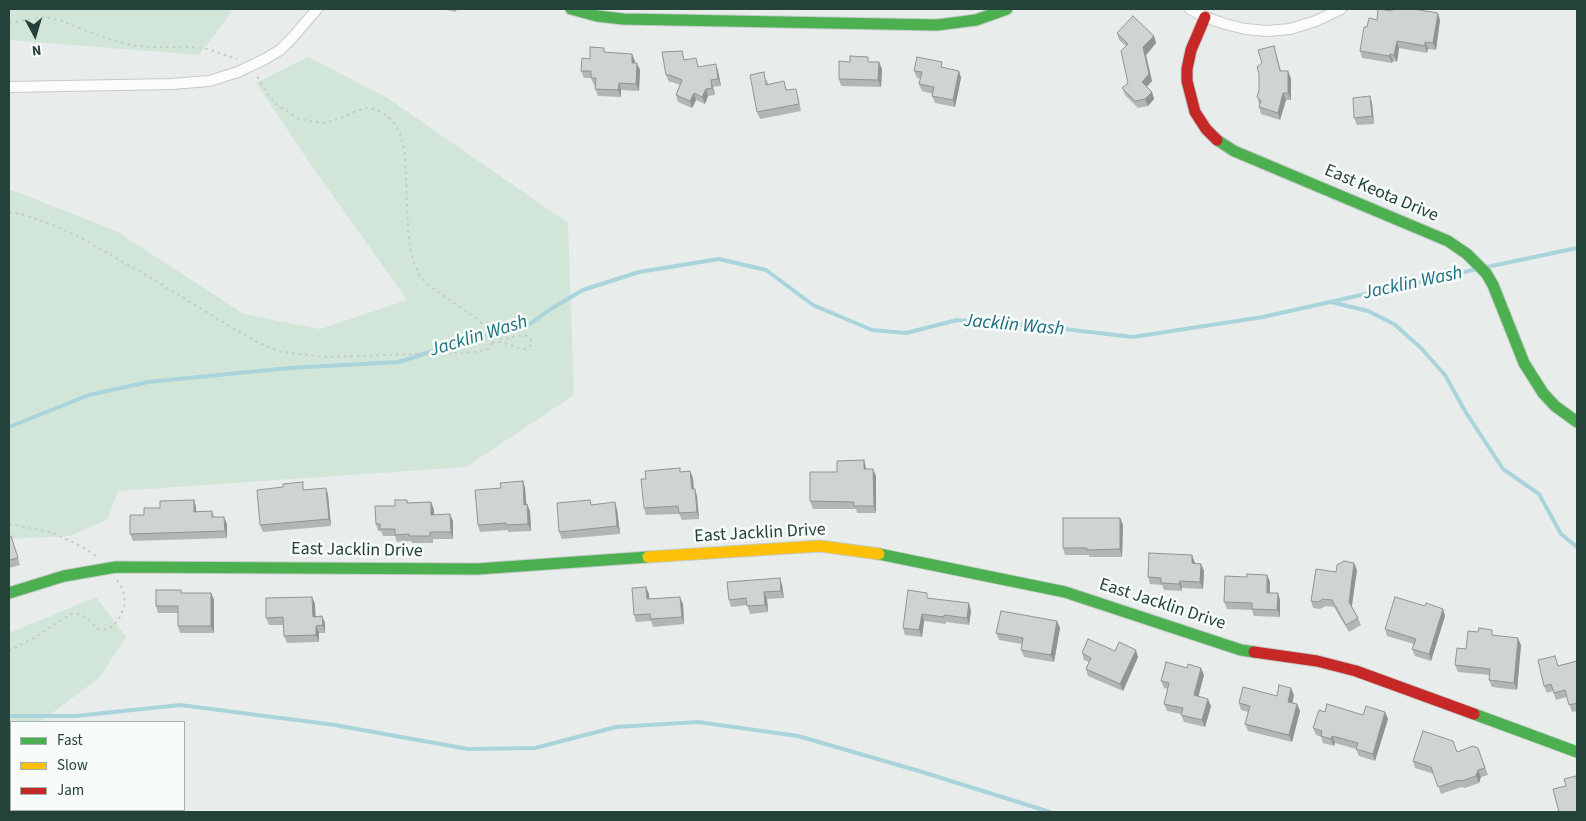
<!DOCTYPE html>
<html>
<head>
<meta charset="utf-8">
<style>
	body { margin:0 }
	#map { position:relative; width:1586px; height:821px; overflow:hidden; background:#e8edeb; font-family:"Source Sans 3",sans-serif }
	canvas { display:block }
	.frame { position:absolute; inset:0; border:10px solid #24423a; pointer-events:none }
	.legend { position:absolute; left:10px; top:721px; width:175px; height:90px; box-sizing:border-box; background:#f7fbf9; border:1px solid #a3b1ad; margin:0; padding:6px 9px; list-style:none; font-size:15px; color:#24423a }
	.legend li { display:flex; align-items:center; gap:10px; height:25px }
	.legend b { width:25px; border:1px solid #a3b1ad }
	.north { position:absolute; left:10px; top:10px; width:50px; height:50px; -webkit-text-stroke:4px #f7fbf9; paint-order:stroke; rotate:174deg; font-size:14px; font-weight:700; line-height:20px; text-align:center; color:#24423a }
	.north::after { content:''; display:block; margin:auto; width:18px; height:22px; background:#24423a; clip-path:polygon(50% 0,100% 100%,50% 72%,0 100%) }
</style>
</head>
<body>
<div id="map">
<canvas width="1586" height="821"></canvas>
<div class="frame"></div>
<ul class="legend">
<li><b style="height:6px;background:#4caf50"></b>Fast</li>
<li><b style="height:6px;background:#ffc107"></b>Slow</li>
<li><b style="height:6px;background:#c62828"></b>Jam</li>
</ul>
<div class="north">N</div>
</div>
<script>
const ctx = document.querySelector('canvas').getContext('2d');
ctx.lineJoin = 'round';
function fill(path, color) { ctx.fillStyle = color; ctx.fill(path, 'evenodd'); }
const poly = rows => new Path2D(rows.map(r => 'M' + r).join(''));
function stroke(path, color, width, dash) { ctx.strokeStyle = color; ctx.lineWidth = width; ctx.lineCap = dash ? 'butt' : 'round'; ctx.setLineDash(dash || []); ctx.stroke(path); }
function write(font, color, halo, rows, align = 'center') {
  ctx.font = font + ' "Source Sans 3",sans-serif'; ctx.lineWidth = 5; ctx.setLineDash([]); ctx.textBaseline = 'middle'; ctx.strokeStyle = halo; ctx.fillStyle = color; for (const [text, x, y, turn = 0] of rows) {
    ctx.save(); ctx.translate(x, y); ctx.rotate((+turn || 0) * Math.PI / 180); ctx.textAlign = isNaN(turn) ? turn : align; if (halo) ctx.strokeText(text, 0, 0); ctx.fillText(text, 0, 0); ctx.restore();
  }
}
const green = poly([
	[9,9,230,9,230,14,199,55,9,40],
	[308,57,386,97,568,223,574,395,466,467,118,491,107,520,70,536,9,539,9,189,116,231,244,314,320,329,407,300,311,165,256,83],
	[96,597,126,637,99,678,40,722,11,722,11,743,9,745,9,633]
]);
const stream = poly([
	[1487,267,1577,248],
	[1331,302,1368,311,1394,324,1420,347,1445,375,1465,411,1503,469,1539,494,1561,534,1577,547],
	[9,427,89,395,148,382,289,368,399,362,473,338,527,326,549,310,583,290,639,272,719,259,766,270,813,305,872,330,906,333,957,320,1038,326,1133,337,1263,317,1477,269],
	[9,716,76,716,180,705,335,725,468,749,535,748,616,727,698,722,798,736,919,771,1050,812]
]);
const path = poly([
	[9,23,45,17,59,20,108,39,132,45,151,47,190,47,208,49,237,59],
	[9,212,25,215,53,225,83,239,156,281,231,327,257,342,281,352,327,357,475,352,488,349,493,342,492,337,488,330,476,318,428,285,420,276,414,263,410,249,408,229,405,154,400,134,393,121,383,113,374,109,364,108,335,120,322,123,299,119,276,104,267,93,256,74],
	[493,338,503,339,517,336,525,335,531,339,531,345,526,349,519,348,502,342,493,342],
	[9,524,50,532,77,544,98,557],
	[9,651,34,638,71,614,79,614,85,617,98,629,104,630,113,626,120,617,125,604,123,590,117,580]
]);
const street = poly([
	[1190,9,1205,17,1225,24,1245,29,1267,31,1290,29,1316,21,1341,9],
	[9,87,172,84,209,81,238,72,265,59,280,50,293,37,317,9]
]);
const fast = poly([
	[571,9,597,16,623,19,937,25,976,20,1007,9],
	[1217,140,1234,151,1448,241,1467,254,1486,273,1493,285,1524,363,1543,393,1555,406,1577,422],
	[879,554,1065,592,1241,650,1254,652],
	[9,593,64,576,116,567,477,569,648,557],
	[1474,714,1577,752]
]);
const slow = poly([
	[648,557,820,546,879,554]
]);
const jam = poly([
	[1205,17,1191,50,1187,69,1187,81,1195,112,1206,129,1217,140],
	[1254,652,1317,661,1356,671,1474,714]
]);
const wall = poly([
	[441,9,457,9,456,12],
	[1377,20,1440,20,1436,50,1428,49,1427,53,1399,48,1397,62,1393,61,1392,63,1362,58,1360,51],
	[1117,33,1154,36,1156,43,1146,55,1152,81,1147,87,1152,92,1154,99,1148,106,1138,108,1125,95,1122,88,1128,83,1126,46,1119,40],
	[1274,46,1281,71,1291,78,1291,100,1286,100,1280,120,1261,114,1259,107,1259,104,1257,97,1259,90,1262,63],
	[606,53,635,61,635,63,640,70,639,91,621,90,621,97,598,96,595,89,596,85,594,85,591,78,584,78,581,71,590,59],
	[685,59,698,65,699,67,718,71,721,86,713,87,715,95,708,96,705,104,696,100,692,108,678,102,676,95,680,85,672,82,669,82,666,75],
	[870,62,882,69,881,87,841,86,839,79],
	[914,71,959,71,961,78,955,107,935,103,932,96,933,94,922,91,919,84,921,79,917,78],
	[767,79,768,84,787,90,798,96,801,111,760,119,757,112],
	[1370,96,1372,103,1374,124,1357,125,1354,118],
	[864,460,866,469,873,469,876,476,876,513,857,513,856,509,813,509,810,501,837,472],
	[690,471,693,478,694,489,697,496,699,519,682,520,679,514,646,515,644,508,682,472],
	[523,481,525,488,526,504,527,504,530,511,531,531,508,532,508,530,480,532,478,525,501,488],
	[326,488,328,495,331,526,263,532,260,525,305,490],
	[194,500,196,507,196,511,212,511,214,517,227,524,227,538,133,541,130,534,144,515,160,508],
	[407,500,408,503,431,502,434,510,434,515,453,521,453,539,433,539,433,543,412,543,411,541,397,542,395,536,383,536,381,531,378,531,376,524,395,506],
	[592,505,617,509,620,534,562,539,559,532],
	[1120,518,1123,525,1122,557,1089,557,1089,555,1065,555,1063,548],
	[9,536,11,536,20,565,9,568],
	[1192,555,1195,564,1201,564,1204,571,1203,589,1182,588,1182,591,1164,590,1162,585,1150,584,1148,577],
	[1357,570,1352,607,1358,618,1361,625,1349,632,1334,607,1326,606,1320,609,1313,608,1311,601,1336,572],
	[1267,575,1270,582,1270,593,1278,593,1280,600,1280,617,1254,616,1252,610,1227,609,1224,602,1247,577],
	[782,585,784,598,767,599,768,612,750,614,747,605,731,607,729,600],
	[646,587,649,594,649,599,683,604,684,624,653,627,651,621,636,622,634,615],
	[182,593,211,593,214,600,214,633,180,633,178,626,178,613,158,613,156,606],
	[312,597,315,604,315,616,322,616,325,623,325,633,319,633,319,642,287,643,284,636,284,625,269,625,266,618],
	[929,598,971,611,969,625,946,622,946,624,924,621,922,637,905,635,903,628],
	[1425,606,1443,609,1445,616,1431,661,1415,656,1412,649,1414,644,1387,636,1385,629],
	[1057,621,1060,628,1054,662,1024,657,1021,650,1022,644,999,640,996,633],
	[1494,635,1521,645,1517,690,1492,687,1489,680,1490,675,1458,672,1455,665,1466,649],
	[1082,653,1138,657,1123,691,1088,676,1086,669,1089,662,1084,660],
	[1577,661,1577,711,1572,712,1567,697,1556,700,1553,691,1547,693,1544,686,1558,666],
	[1204,675,1198,696,1211,706,1205,727,1184,722,1181,714,1167,711,1164,704,1168,689,1164,688,1161,681],
	[1294,695,1292,703,1297,704,1300,711,1292,742,1248,731,1245,724,1248,712,1241,710,1239,703,1277,696],
	[1325,712,1363,715,1385,712,1388,719,1375,761,1359,756,1356,749,1335,743,1334,746,1323,743,1321,737,1316,735,1313,728],
	[1478,748,1488,775,1481,777,1479,783,1465,788,1461,787,1441,794,1434,774,1415,768,1413,761]
]);
const shadedWall = poly([
	[1438,13,1440,20,1436,50,1433,43],
	[1154,36,1156,43,1146,55,1152,81,1144,89,1142,82,1143,47],
	[1397,41,1399,48,1397,62,1394,55],
	[1425,42,1428,49,1427,53,1425,46],
	[632,54,635,61,634,70,632,63],
	[1390,54,1393,61,1392,63,1389,56],
	[879,62,882,69,881,87,878,80],
	[637,63,640,70,639,91,636,84],
	[716,64,718,71,721,86,718,79],
	[959,71,961,78,955,107,953,100],
	[1288,71,1291,78,1291,100,1288,93],
	[711,80,713,87,715,95,712,88],
	[619,83,621,90,621,97,618,90],
	[706,89,708,96,705,104,702,97],
	[1152,92,1154,99,1148,106,1145,99],
	[694,93,696,100,692,108,690,101],
	[1283,93,1286,100,1280,120,1278,113],
	[1370,96,1372,103,1374,124,1372,116],
	[864,460,866,468,866,476,864,469],
	[873,469,876,476,876,513,874,506],
	[690,471,693,478,694,496,692,489],
	[523,481,525,488,527,512,524,505],
	[326,488,328,495,331,526,329,519],
	[695,489,697,496,699,519,697,512],
	[194,500,196,507,196,519,194,512],
	[431,502,434,510,434,522,431,515],
	[615,502,617,509,620,534,617,526],
	[527,504,530,511,531,531,528,524],
	[450,514,453,521,453,539,451,532],
	[224,517,227,524,227,538,225,531],
	[1120,518,1123,525,1122,557,1120,549],
	[1192,555,1195,563,1194,570,1192,563],
	[1354,563,1357,570,1351,609,1349,602],
	[1201,564,1204,571,1203,589,1200,582],
	[1267,575,1270,582,1269,600,1267,593],
	[780,578,782,585,784,598,781,591],
	[1180,581,1182,588,1182,591,1179,584],
	[646,587,649,594,650,606,647,599],
	[764,592,767,599,768,612,765,605],
	[211,593,214,600,214,633,211,626],
	[1278,593,1280,600,1280,617,1277,610],
	[312,597,315,604,316,624,313,617],
	[680,597,683,604,684,624,682,617],
	[969,603,971,611,969,625,967,618],
	[1443,609,1445,616,1431,661,1429,654],
	[922,614,924,621,922,637,919,630],
	[322,616,325,623,325,633,323,625],
	[1057,621,1060,628,1054,662,1051,655],
	[316,626,319,633,319,642,316,635],
	[1518,638,1521,645,1517,690,1514,683],
	[1136,650,1138,657,1123,691,1120,684],
	[1201,668,1204,675,1197,702,1194,695],
	[1291,688,1294,695,1291,709,1288,702],
	[1208,699,1211,706,1205,727,1202,720],
	[1297,704,1300,711,1292,742,1289,735],
	[1385,712,1388,719,1375,761,1373,754],
	[1332,736,1335,743,1334,746,1331,739],
	[1478,770,1481,777,1479,783,1476,776]
]);
const building = poly([
	[1378,9,1392,11,1393,9,1413,9,1438,13,1433,43,1425,42,1425,46,1397,41,1394,55,1390,54,1389,56,1360,51,1364,27,1367,27,1369,18,1377,20,1378,9],
	[1133,16,1154,36,1143,47,1149,74,1142,82,1152,92,1145,99,1135,101,1122,88,1128,83,1121,51,1128,44,1117,33,1133,16],
	[1274,46,1280,71,1288,71,1288,93,1283,93,1278,113,1259,107,1261,101,1257,97,1259,90,1259,74,1257,67,1262,63,1258,50,1274,46],
	[590,47,604,48,604,52,632,54,632,63,637,63,636,84,619,83,618,90,595,89,596,78,591,78,591,71,581,71,582,58,590,59,590,47],
	[682,51,684,60,696,58,698,67,716,64,718,79,711,80,712,88,706,89,702,97,694,93,690,101,676,95,682,80,670,75,666,75,662,52,682,51],
	[850,56,868,57,868,62,879,62,878,80,839,79,839,61,850,62,850,56],
	[917,57,942,62,941,67,959,71,953,100,932,96,934,87,919,84,922,72,914,71,917,57],
	[764,72,766,85,784,81,786,90,796,89,799,104,757,112,750,75,764,72],
	[1370,96,1372,116,1354,118,1353,98,1370,96],
	[864,460,864,469,873,469,874,506,854,506,854,502,810,501,810,472,837,472,837,461,864,460],
	[680,468,680,472,690,471,692,489,695,489,697,512,679,513,678,506,644,508,641,479,646,479,645,471,680,468],
	[523,481,524,505,527,504,528,524,506,525,506,523,478,525,475,490,501,488,500,483,523,481],
	[303,482,303,490,326,488,329,519,260,525,257,490,283,487,283,484,303,482],
	[194,500,194,512,212,511,212,517,224,517,225,531,130,534,130,515,144,515,144,508,160,508,160,501,194,500],
	[395,500,407,500,407,503,431,502,431,515,450,514,451,532,430,532,430,536,409,536,409,534,395,535,395,529,380,529,380,524,376,524,375,506,395,506,395,500],
	[590,500,591,505,615,502,617,526,559,532,557,503,590,500],
	[1063,518,1120,518,1120,549,1087,550,1087,548,1063,548,1063,518],
	[9,536,11,536,18,558,9,560,9,536],
	[1149,553,1192,555,1192,563,1201,564,1200,582,1180,581,1179,584,1161,583,1161,578,1148,577,1149,553],
	[1344,561,1354,563,1349,602,1358,618,1346,625,1332,600,1323,599,1318,602,1311,601,1316,569,1336,572,1337,565,1344,561],
	[1247,574,1267,575,1267,593,1278,593,1277,610,1252,609,1252,603,1224,602,1225,576,1247,577,1247,574],
	[780,578,781,591,764,592,765,605,747,606,746,598,729,600,727,582,780,578],
	[646,587,647,599,680,597,682,617,651,619,650,614,634,615,632,588,646,587],
	[156,590,181,590,181,593,211,593,211,626,178,626,178,606,156,606,156,590],
	[908,590,927,593,927,598,969,603,967,618,944,615,944,617,922,614,919,630,903,628,908,590],
	[312,597,313,617,322,616,323,625,316,626,316,635,284,636,283,617,266,618,266,598,312,597],
	[1395,597,1425,606,1426,603,1443,609,1429,654,1412,649,1416,639,1385,629,1395,597],
	[1001,611,1057,621,1051,655,1021,650,1023,638,996,633,1001,611],
	[1479,628,1492,630,1492,635,1518,638,1514,683,1489,680,1490,669,1455,665,1457,648,1466,649,1468,631,1478,632,1479,628],
	[1088,639,1115,651,1119,642,1136,650,1120,684,1086,669,1091,658,1082,653,1088,639],
	[1555,656,1558,666,1577,661,1577,703,1569,705,1565,690,1554,693,1551,684,1544,686,1538,660,1555,656],
	[1166,662,1187,668,1188,664,1201,668,1194,695,1208,699,1202,720,1181,715,1183,708,1164,704,1169,683,1161,681,1166,662],
	[1279,685,1291,688,1288,702,1297,704,1289,735,1245,724,1250,706,1239,703,1243,687,1277,696,1279,685],
	[1327,704,1363,715,1366,706,1385,712,1373,754,1356,749,1358,743,1332,736,1331,739,1321,736,1322,731,1313,728,1319,710,1325,712,1327,704],
	[1423,731,1453,741,1457,752,1473,746,1478,748,1485,768,1478,770,1476,776,1462,781,1459,780,1438,787,1431,767,1413,761,1423,731],
	[1576,776,1577,782,1577,812,1559,812,1553,789,1566,786,1564,779,1576,776]
]);
const streetNames = [
	["East Keota Drive",1381,194,23],
	["East Jacklin Drive",760,534,-3],
	["East Jacklin Drive",357,551,1],
	["East Jacklin Drive",1162,605,18]
];
const waterNames = [
	["Jacklin Wash",1413,284,-12],
	["Jacklin Wash",1014,326,5],
	["Jacklin Wash",479,337,-17]
];
fill(green, '#d1e6d8');
stroke(stream, '#a9d4db', 4);
stroke(street, '#c5cac8', 12);
stroke(fast, '#c3cbc8', 13);
stroke(slow, '#c3cbc8', 13);
stroke(jam, '#c3cbc8', 13);
stroke(path, '#c3ccca', 2, [2.5, 4]);
stroke(street, '#fcfcfc', 10);
stroke(fast, '#4caf50', 11);
stroke(slow, '#ffc107', 11);
stroke(jam, '#c62828', 11);
fill(wall, '#b2b6b5');
fill(shadedWall, '#919493');
fill(building, '#cfd4d2');
stroke(building, '#919493', 1);
write('18px', '#24423a', '#f7fbf9', streetNames);
write('italic 19px', '#1c6f80', '#f7fbf9', waterNames);
</script>
</body>
</html>
